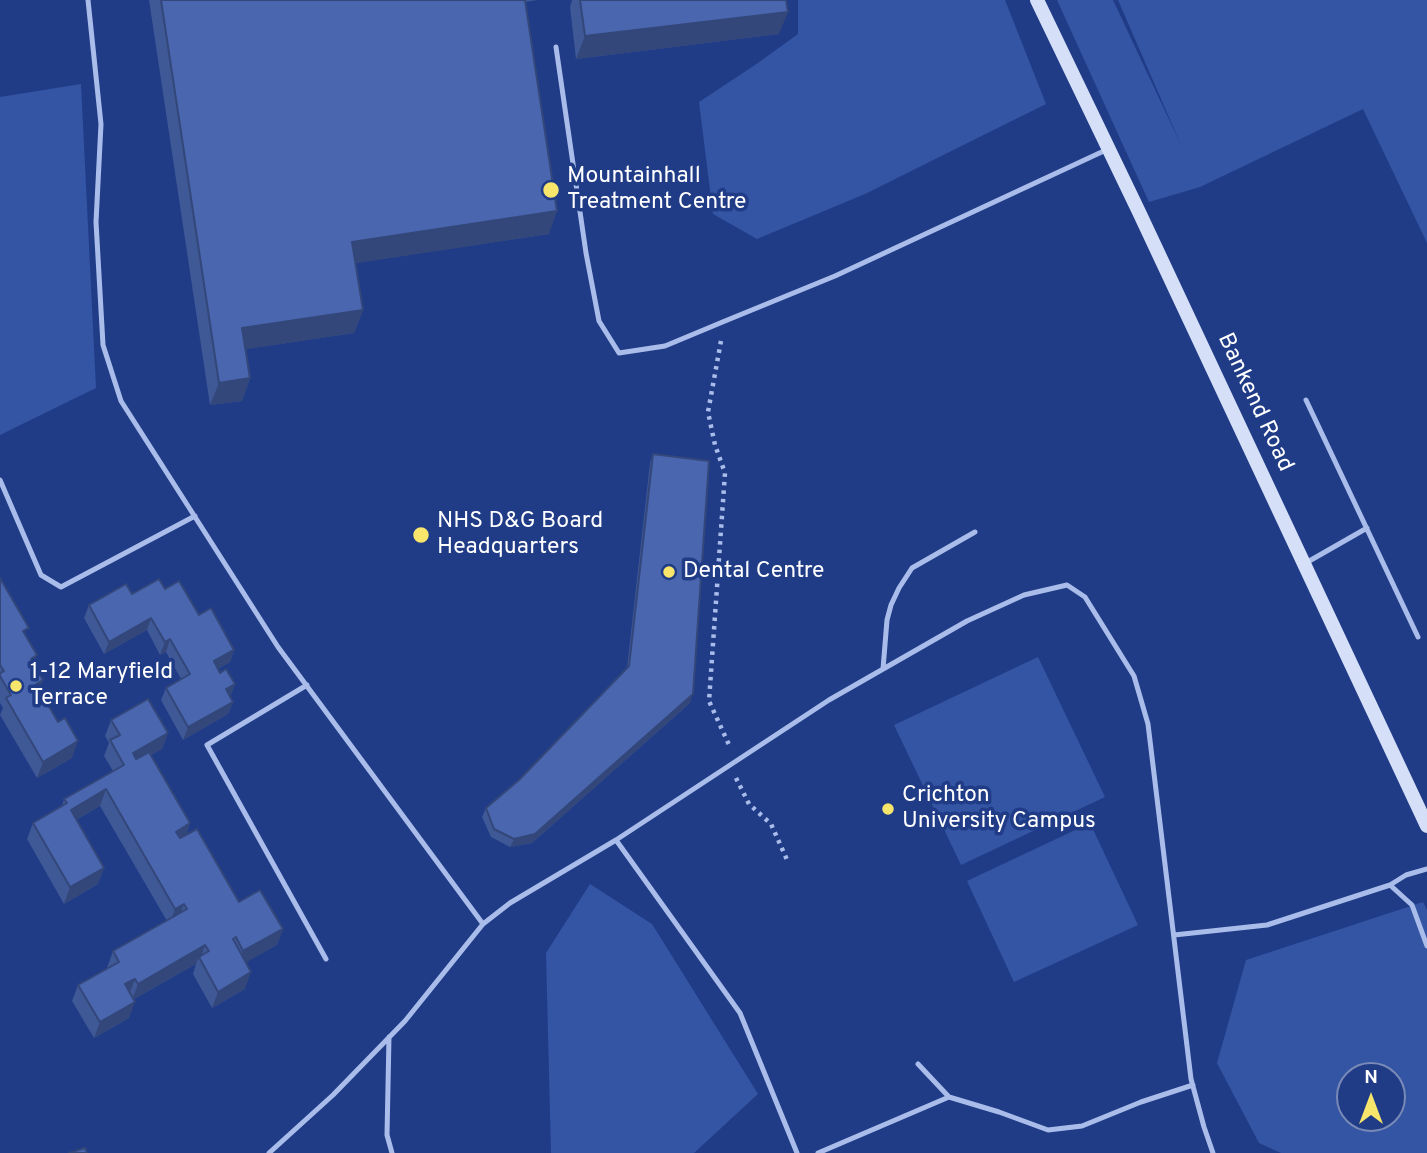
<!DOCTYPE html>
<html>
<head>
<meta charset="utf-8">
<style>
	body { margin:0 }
	#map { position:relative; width:1427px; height:1153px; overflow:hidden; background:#203c87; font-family:Overpass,sans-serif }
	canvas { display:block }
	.north { position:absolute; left:1336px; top:1062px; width:70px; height:70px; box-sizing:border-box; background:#203c87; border:2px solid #798ab7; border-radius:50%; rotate:0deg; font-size:19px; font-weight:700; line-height:28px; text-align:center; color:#fff }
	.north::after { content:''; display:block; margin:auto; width:24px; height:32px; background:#f7e66b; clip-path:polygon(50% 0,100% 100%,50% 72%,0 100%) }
</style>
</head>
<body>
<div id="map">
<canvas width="1427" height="1153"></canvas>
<div class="north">N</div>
</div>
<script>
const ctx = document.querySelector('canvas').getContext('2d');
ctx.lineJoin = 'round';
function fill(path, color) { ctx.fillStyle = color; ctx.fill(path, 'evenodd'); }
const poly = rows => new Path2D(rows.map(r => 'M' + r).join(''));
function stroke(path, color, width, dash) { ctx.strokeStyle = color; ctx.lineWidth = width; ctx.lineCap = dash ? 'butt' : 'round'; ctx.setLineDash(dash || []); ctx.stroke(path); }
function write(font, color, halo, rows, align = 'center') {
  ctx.font = font + ' Overpass,sans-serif'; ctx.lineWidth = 7; ctx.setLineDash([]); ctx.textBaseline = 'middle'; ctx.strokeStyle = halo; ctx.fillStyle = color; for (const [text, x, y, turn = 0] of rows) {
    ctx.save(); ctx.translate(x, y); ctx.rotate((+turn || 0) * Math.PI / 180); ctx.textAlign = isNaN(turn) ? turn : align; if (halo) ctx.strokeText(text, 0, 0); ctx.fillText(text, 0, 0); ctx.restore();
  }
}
const green = poly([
	[798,0,1005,0,1046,104,865,194,757,239,713,214,699,102,755,65,798,34],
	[1057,0,1113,0,1181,145,1118,0,1427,0,1427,243,1363,109,1200,187,1149,202],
	[81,84,96,388,0,435,0,97],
	[1038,657,1105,797,961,865,894,725],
	[1090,823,1138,925,1014,982,967,881],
	[590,884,652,924,758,1094,694,1153,551,1153,546,953],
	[1423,902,1427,910,1427,1153,1281,1153,1259,1143,1217,1063,1246,960],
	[1350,1076,1392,1076,1392,1118,1350,1118]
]);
const path = poly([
	[721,341,708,412,715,445,725,473,709,701,730,747],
	[736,778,749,804,771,824,788,862]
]);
const lane = poly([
	[88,0,101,124,96,222,103,345,121,401,278,647,483,924],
	[556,47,586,253,599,321,619,353,665,346,725,321,835,276,1106,150],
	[1306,400,1418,637],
	[0,480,41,575,61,587,195,516],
	[1304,564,1367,528],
	[883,669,887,620,891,605,899,588,912,568,975,532],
	[307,685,207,745,326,959],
	[616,840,740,1013,797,1153],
	[1390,885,1412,905,1427,946],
	[1174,935,1267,925,1390,885,1406,875,1427,869],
	[389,1037,387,1135,392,1153],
	[918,1064,949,1097,999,1112,1048,1130,1082,1126,1141,1102,1193,1085],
	[269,1153,333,1095,405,1021,483,924,510,903,616,840,829,700,967,621,1024,595,1067,585,1085,597,1134,676,1148,724,1191,1079,1204,1127,1213,1153],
	[818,1153,949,1097]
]);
const secondary = poly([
	[1037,0,1139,212,1427,826]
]);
const wall = poly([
	[149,0,537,0,525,2,549,234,355,263,363,310,354,333,246,349,250,378,242,401,210,405],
	[572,0,580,0,779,34,576,59,570,7],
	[653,454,690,703,532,843,510,847,491,837,482,817,486,808,519,780,627,668,650,463],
	[0,578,26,636,34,664,43,680,39,689,72,758,37,778,0,715,3,708,0,703],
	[165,589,199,615,234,650,230,662,218,669,220,673,235,684,230,697,233,702,228,714,183,740,161,700,166,688,181,679,166,652,160,655,147,630,104,654,84,618,89,605,132,594],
	[111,720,168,733,162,749,151,755,190,823,186,835,239,902,283,929,277,945,246,962,245,989,212,1008,193,974,196,964,134,999,129,1018,94,1038,72,1001,78,985,107,968,113,951,167,921,100,806,76,820,104,868,98,884,64,904,27,839,33,823,62,806,64,799,113,771,104,756,109,743,105,736]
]);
const shadedWall = poly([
	[788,12,779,34,576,59,585,36],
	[557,211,549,234,344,265,352,242],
	[363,310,354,333,234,351,242,328],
	[250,378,242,401,210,405,219,383],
	[151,618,147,630,104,654,109,642],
	[170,639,166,652,160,655,165,642],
	[234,650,230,662,209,674,214,661],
	[37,655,31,672,31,659],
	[43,680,37,696,36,684],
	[235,684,230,697,226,689],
	[693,694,690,703,532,843,510,847,514,839],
	[233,702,228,714,183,740,188,727],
	[168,733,162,749,127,769,133,753],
	[78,741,72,758,37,778,43,762],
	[106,789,100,806,65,826,71,810],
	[190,823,184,840,170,848,176,832],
	[104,868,98,884,64,904,70,887],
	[184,904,178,920,169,925,175,909],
	[283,929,277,945,238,967,243,951],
	[205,945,200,960,199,957,196,964,132,1000,138,984],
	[251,972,245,989,212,1008,218,992],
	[135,979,129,995,125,984],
	[135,1002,129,1018,94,1038,100,1022]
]);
const building = poly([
	[161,0,525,0,557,211,352,242,363,310,242,328,250,378,219,383,161,0],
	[580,0,786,0,788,12,585,36,580,0],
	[653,454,709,461,693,694,535,834,514,839,494,829,486,808,519,780,629,666,653,454],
	[0,578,29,628,23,631,37,655,31,659,43,680,36,684,58,722,65,718,78,741,43,762,6,698,11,695,0,676,0,673,4,671,0,665,0,578],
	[159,579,165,589,179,581,199,615,211,608,234,650,214,661,220,673,226,669,235,684,226,689,233,702,188,727,166,688,190,674,170,639,165,642,151,618,109,642,89,605,126,584,132,594,159,579],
	[148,699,168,733,133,753,136,759,149,752,190,823,176,832,180,838,197,829,239,902,260,890,283,929,243,951,236,937,233,939,251,972,218,992,199,957,209,951,205,945,138,984,135,979,125,984,135,1002,100,1022,78,985,119,962,113,951,187,909,184,904,175,909,106,789,71,810,104,868,70,887,33,823,67,803,64,799,124,765,110,740,120,735,111,720,148,699],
	[85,1148,87,1153,69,1153,85,1148]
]);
const markers = [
	[551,190,9,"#f7e66b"],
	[421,535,9,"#f7e66b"],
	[669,572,7,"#f7e66b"],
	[16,686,7,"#f7e66b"],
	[888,809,7,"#f7e66b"]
];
const poiNames = [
	["Mountainhall",567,177],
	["Treatment Centre",567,203],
	["NHS D&G Board",437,522],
	["Headquarters",437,548],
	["Dental Centre",683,572],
	["1-12 Maryfield",30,673],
	["Terrace",30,699],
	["Crichton",902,796],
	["University Campus",902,822]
];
const streetNames = [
	["Bankend Road",1254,403,65]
];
fill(green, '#3454a4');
stroke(path, '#aabdea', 4.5, [3.5, 5]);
stroke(lane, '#aabdea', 5);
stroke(secondary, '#d5dff8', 14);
fill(wall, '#3f5896');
fill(shadedWall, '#33477a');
fill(building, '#4966af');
stroke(building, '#33477a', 2);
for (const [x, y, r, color] of markers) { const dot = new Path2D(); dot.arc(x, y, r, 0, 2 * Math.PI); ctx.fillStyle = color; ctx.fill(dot); stroke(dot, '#203c87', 2.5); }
write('23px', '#fff', '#203c87', poiNames, 'left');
write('23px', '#fff', '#203c87', streetNames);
</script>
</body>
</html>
